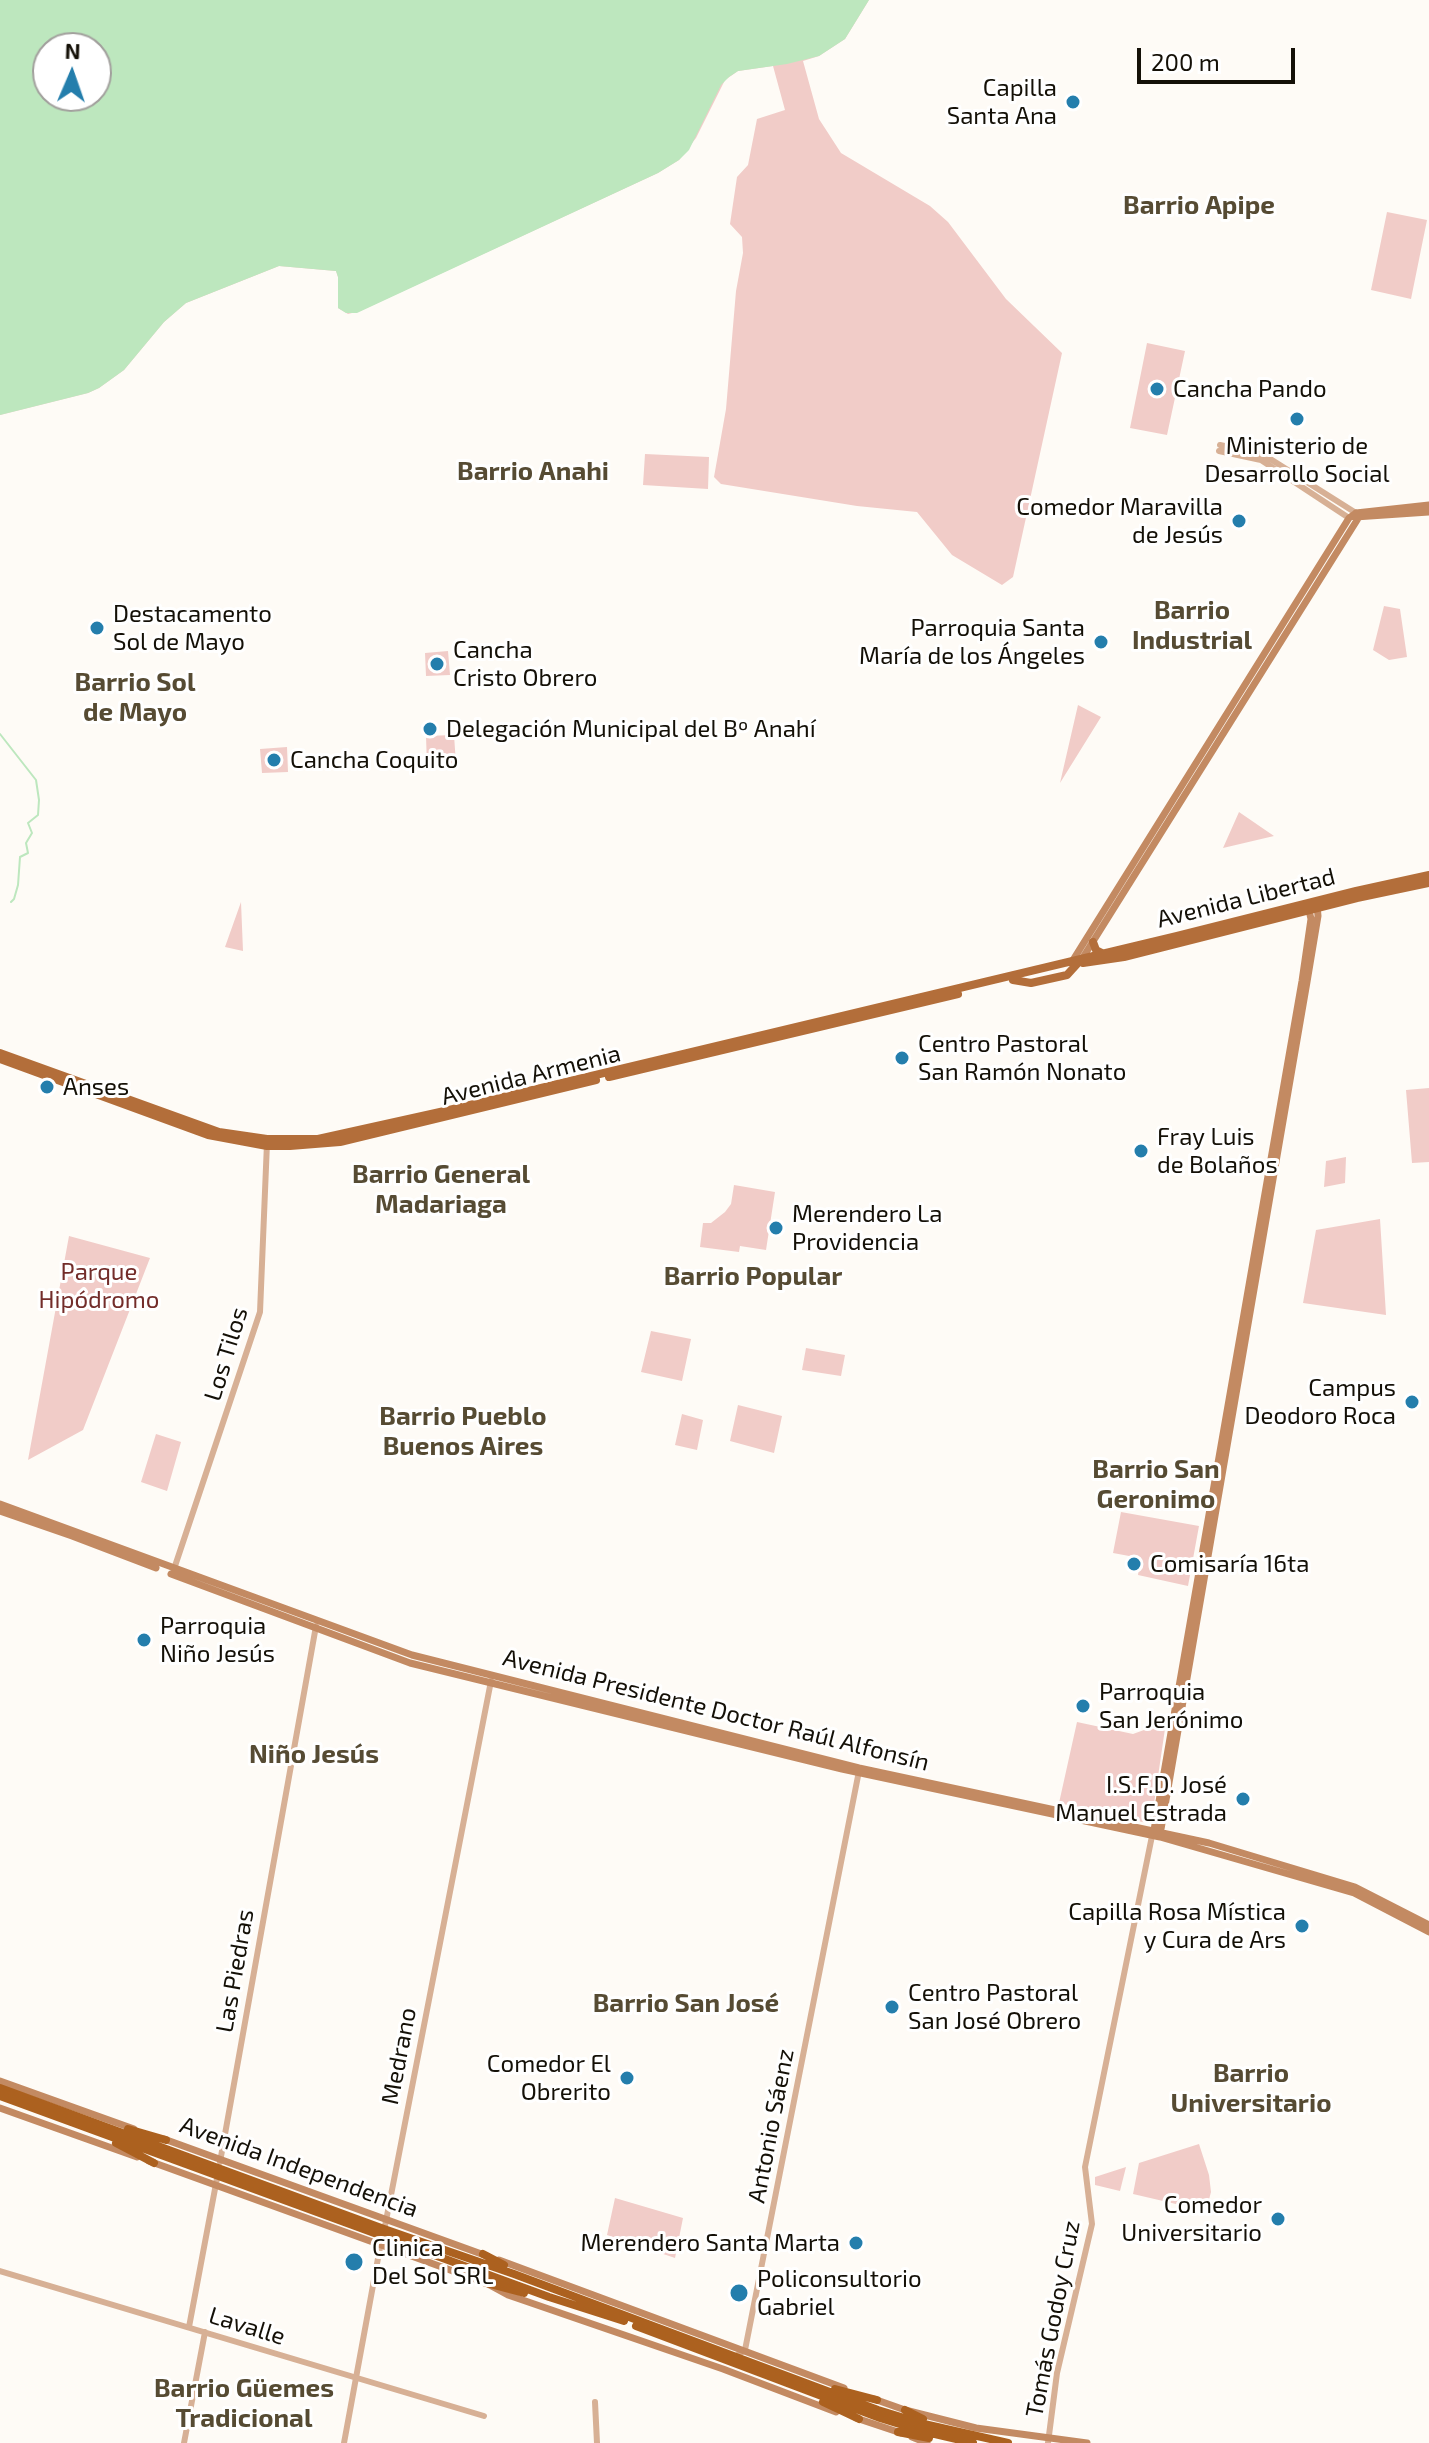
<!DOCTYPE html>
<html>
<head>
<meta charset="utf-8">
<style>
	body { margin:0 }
	#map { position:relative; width:1429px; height:2443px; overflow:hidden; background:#fefbf6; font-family:"Exo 2",sans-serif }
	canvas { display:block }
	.north { position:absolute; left:32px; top:32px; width:80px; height:80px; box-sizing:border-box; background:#fff; border:2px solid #a19f9c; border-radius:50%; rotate:2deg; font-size:22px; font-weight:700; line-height:32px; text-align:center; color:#141007 }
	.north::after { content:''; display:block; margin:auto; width:28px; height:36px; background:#247eac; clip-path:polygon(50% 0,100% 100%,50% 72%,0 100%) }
	.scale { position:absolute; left:1137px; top:48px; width:158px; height:36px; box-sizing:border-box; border:4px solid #141007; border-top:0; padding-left:10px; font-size:24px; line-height:28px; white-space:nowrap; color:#141007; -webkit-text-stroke:6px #fff; paint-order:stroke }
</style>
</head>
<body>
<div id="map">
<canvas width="1429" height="2443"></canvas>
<div class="north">N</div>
<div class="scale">200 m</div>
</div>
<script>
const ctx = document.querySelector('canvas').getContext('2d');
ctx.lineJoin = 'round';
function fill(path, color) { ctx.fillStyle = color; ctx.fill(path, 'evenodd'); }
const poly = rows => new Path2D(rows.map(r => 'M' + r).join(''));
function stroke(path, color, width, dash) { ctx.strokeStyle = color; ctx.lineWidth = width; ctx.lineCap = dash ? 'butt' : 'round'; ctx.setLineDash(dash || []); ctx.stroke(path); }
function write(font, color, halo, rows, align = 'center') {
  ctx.font = font + ' "Exo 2",sans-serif'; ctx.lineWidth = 6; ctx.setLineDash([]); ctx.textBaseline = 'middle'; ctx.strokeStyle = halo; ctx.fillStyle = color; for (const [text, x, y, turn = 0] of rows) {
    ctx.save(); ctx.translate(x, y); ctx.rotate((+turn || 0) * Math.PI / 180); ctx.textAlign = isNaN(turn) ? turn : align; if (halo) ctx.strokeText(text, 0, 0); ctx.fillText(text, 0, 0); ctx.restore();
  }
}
const green = poly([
	[869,0,845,39,819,56,803,61,819,119,841,153,930,206,948,222,1006,299,1062,353,1013,577,1002,585,952,555,917,512,857,506,721,484,714,477,726,409,736,291,743,253,742,237,730,224,737,177,748,165,757,119,785,110,773,66,738,71,725,80,696,138,679,160,658,173,360,311,348,314,338,308,338,277,336,271,279,266,186,303,164,322,124,370,99,388,88,393,0,415,0,205],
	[1387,212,1427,220,1411,299,1371,290],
	[1147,343,1185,351,1167,435,1130,428],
	[645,454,709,457,708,489,643,485],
	[1384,606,1400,609,1407,657,1389,660,1373,650],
	[448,651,450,675,426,676,425,653],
	[1078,705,1101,717,1060,783],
	[454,735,456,764,427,766,426,736],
	[287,747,288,772,262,773,260,749],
	[1239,812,1274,836,1223,848],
	[241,902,243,951,225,947],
	[1429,1088,1429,1162,1412,1163,1406,1090],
	[1346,1157,1345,1183,1324,1187,1326,1161],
	[734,1185,775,1192,766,1250,740,1246,739,1252,700,1247,703,1223,711,1223,725,1212,731,1204],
	[1380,1219,1386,1315,1303,1303,1316,1230],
	[69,1236,150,1258,83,1430,28,1460],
	[651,1331,691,1339,682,1381,641,1372],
	[806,1348,845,1355,841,1376,802,1370],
	[738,1405,782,1416,774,1453,730,1441],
	[682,1414,703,1420,697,1450,675,1445],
	[156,1434,181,1442,167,1491,141,1482],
	[1121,1512,1199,1526,1188,1586,1138,1575,1140,1558,1113,1553],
	[1077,1722,1133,1734,1166,1722,1151,1824,1059,1803],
	[1199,2144,1209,2175,1211,2192,1206,2211,1133,2194,1139,2163],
	[1126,2167,1120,2191,1095,2185,1095,2177],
	[615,2198,683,2218,675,2258,607,2235]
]);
const water = poly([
	[0,0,869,0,845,39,819,56,787,64,738,71,729,77,721,85,689,150,679,160,658,173,357,313,346,313,338,308,338,277,336,271,279,266,186,303,164,322,124,370,99,388,88,393,0,415],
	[48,48,96,48,96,96,48,96]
]);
const stream = poly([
	[0,734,36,780,39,800,38,815,28,823,32,833,26,843,28,853,20,857,18,885,14,899,11,902]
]);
const tertiary = poly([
	[1220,445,1264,455,1356,513],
	[1219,451,1261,460,1349,518],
	[174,1569,260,1312,267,1143],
	[220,2162,316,1626],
	[384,2231,491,1681],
	[0,2271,484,2416],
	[189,2327,218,2173],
	[733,2358,745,2350,859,1771],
	[595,2402,597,2443],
	[184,2443,205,2332],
	[344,2443,381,2242],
	[1048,2443,1057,2373,1092,2224,1085,2167,1153,1831]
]);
const secondary = poly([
	[1356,513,1429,505],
	[1355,517,1429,512],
	[1082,959,1359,517],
	[1073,960,1349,518,1356,513],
	[0,1504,412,1655,859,1768,1209,1843,1355,1887,1429,1925],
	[0,1511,72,1536,156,1568],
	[171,1574,410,1663,842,1769,1160,1837,1354,1893,1429,1932],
	[1154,1830,1302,981,1311,919,1308,906],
	[1160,1835,1307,982,1318,916,1317,905],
	[0,2081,134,2129],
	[0,2108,137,2157],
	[164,2139,487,2256],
	[149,2161,486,2283,508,2295,723,2369,836,2412],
	[499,2260,844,2388],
	[874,2399,905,2410,976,2428,1087,2443],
	[856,2418,901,2433],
	[912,2437,927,2443]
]);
const primary = poly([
	[1093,942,1096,950,1104,954],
	[1083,963,1124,957,1357,898,1429,883],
	[1013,980,1031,983,1067,975,1077,964],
	[0,1053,219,1132,267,1139,318,1139,449,1110,1177,936,1356,891,1429,875],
	[0,1059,208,1135,267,1146,290,1146,340,1142,596,1080],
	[609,1077,958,994]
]);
const trunk = poly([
	[0,2088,384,2229,514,2274,878,2410,924,2424,1008,2443],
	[0,2096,549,2297,624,2321],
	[128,2129,166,2140],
	[116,2143,154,2163],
	[483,2254,504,2265],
	[486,2283,524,2293],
	[636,2326,880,2418,922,2431,973,2443],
	[835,2389,877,2400],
	[823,2402,859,2419],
	[905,2410,923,2419],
	[898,2432,929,2438]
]);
const markers = [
	[1073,102,8,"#247eac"],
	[1157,389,8,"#247eac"],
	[1297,419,8,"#247eac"],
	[1239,521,8,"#247eac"],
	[97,628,8,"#247eac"],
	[1101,642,8,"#247eac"],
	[437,664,8,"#247eac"],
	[430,729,8,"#247eac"],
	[274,760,8,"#247eac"],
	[902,1058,8,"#247eac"],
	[47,1087,8,"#247eac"],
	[1141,1151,8,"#247eac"],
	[776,1228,8,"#247eac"],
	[1412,1402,8,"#247eac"],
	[1134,1564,8,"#247eac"],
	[144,1640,8,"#247eac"],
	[1083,1706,8,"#247eac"],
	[1243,1799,8,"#247eac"],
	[1302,1926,8,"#247eac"],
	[892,2007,8,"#247eac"],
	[627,2078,8,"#247eac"],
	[1278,2219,8,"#247eac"],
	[856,2243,8,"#247eac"],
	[354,2262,10,"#247eac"],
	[739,2293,10,"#247eac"]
];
const poiNames = [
	["Capilla",1057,88,"right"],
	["Santa Ana",1057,116,"right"],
	["Cancha Pando",1173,389],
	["Ministerio de",1297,446,"center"],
	["Desarrollo Social",1297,474,"center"],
	["Comedor Maravilla",1223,507,"right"],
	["de Jesús",1223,535,"right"],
	["Destacamento",113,614],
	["Sol de Mayo",113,642],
	["Parroquia Santa",1085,628,"right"],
	["María de los Ángeles",1085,656,"right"],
	["Cancha",453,650],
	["Cristo Obrero",453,678],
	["Delegación Municipal del Bº Anahí",446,729],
	["Cancha Coquito",290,760],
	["Centro Pastoral",918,1044],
	["San Ramón Nonato",918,1072],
	["Anses",63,1087],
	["Fray Luis",1157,1137],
	["de Bolaños",1157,1165],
	["Merendero La",792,1214],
	["Providencia",792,1242],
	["Campus",1396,1388,"right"],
	["Deodoro Roca",1396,1416,"right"],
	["Comisaría 16ta",1150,1564],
	["Parroquia",160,1626],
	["Niño Jesús",160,1654],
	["Parroquia",1099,1692],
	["San Jerónimo",1099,1720],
	["I.S.F.D. José",1227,1785,"right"],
	["Manuel Estrada",1227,1813,"right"],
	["Capilla Rosa Mística",1286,1912,"right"],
	["y Cura de Ars",1286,1940,"right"],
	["Centro Pastoral",908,1993],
	["San José Obrero",908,2021],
	["Comedor El",611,2064,"right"],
	["Obrerito",611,2092,"right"],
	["Comedor",1262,2205,"right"],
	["Universitario",1262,2233,"right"],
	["Merendero Santa Marta",840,2243,"right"],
	["Clinica",372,2248],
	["Del Sol SRL",372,2276],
	["Policonsultorio",757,2279],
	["Gabriel",757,2307]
];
const streetNames = [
	["Avenida Libertad",1246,898,-14],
	["Avenida Armenia",531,1075,-14],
	["Los Tilos",226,1354,-73],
	["Avenida Presidente Doctor Raúl Alfonsín",716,1710,14],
	["Las Piedras",235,1971,-80],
	["Medrano",399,2056,-79],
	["Antonio Sáenz",771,2126,-79],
	["Avenida Independencia",299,2167,20],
	["Tomás Godoy Cruz",1053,2319,-79],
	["Lavalle",247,2326,17]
];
const parkNames = [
	["Parque",99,1272],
	["Hipódromo",99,1300]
];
const neighbourhoodNames = [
	["Barrio Apipe",1199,205],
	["Barrio Anahi",533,471],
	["Barrio",1192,610],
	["Industrial",1192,640],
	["Barrio Sol",135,682],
	["de Mayo",135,712],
	["Barrio General",441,1174],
	["Madariaga",441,1204],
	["Barrio Popular",753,1276],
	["Barrio Pueblo",463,1416],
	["Buenos Aires",463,1446],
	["Barrio San",1156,1469],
	["Geronimo",1156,1499],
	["Niño Jesús",314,1754],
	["Barrio San José",686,2003],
	["Barrio",1251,2073],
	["Universitario",1251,2103],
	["Barrio Güemes",244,2388],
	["Tradicional",244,2418]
];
fill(green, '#f1ccc8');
fill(water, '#bde7be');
stroke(stream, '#bde7be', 2);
stroke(tertiary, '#d7b095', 6);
stroke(secondary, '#c38a62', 7);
stroke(primary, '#b36e3a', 8);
stroke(trunk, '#ac611f', 8);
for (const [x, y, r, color] of markers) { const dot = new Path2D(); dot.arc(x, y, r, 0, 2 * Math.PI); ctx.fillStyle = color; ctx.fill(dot); stroke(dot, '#fff', 3); }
write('24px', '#141007', '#fff', poiNames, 'left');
write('24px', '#141007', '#fff', streetNames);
write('24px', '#732d2a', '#fff', parkNames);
write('bold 26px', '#564b33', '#fff', neighbourhoodNames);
</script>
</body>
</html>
